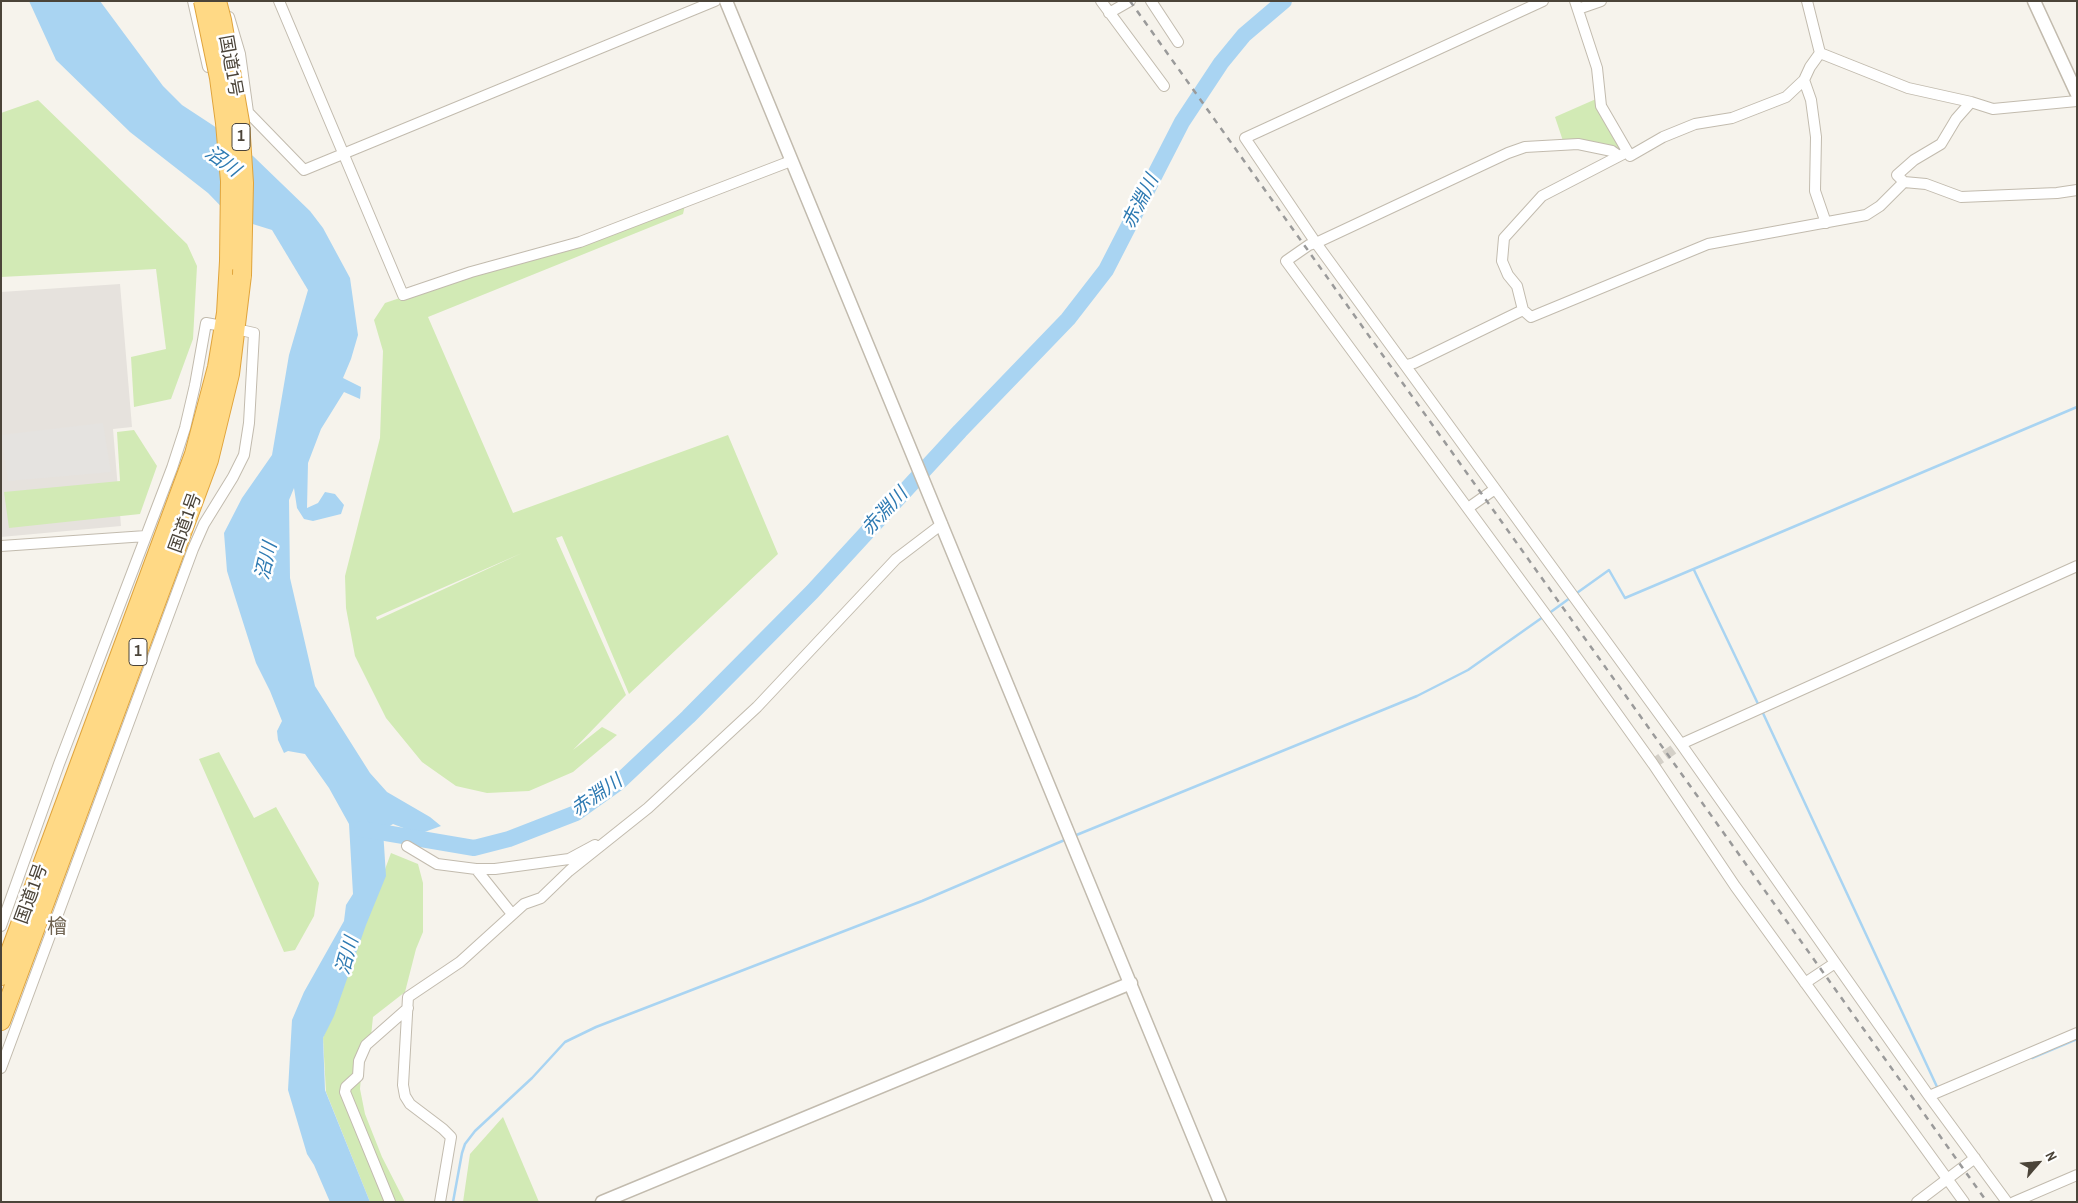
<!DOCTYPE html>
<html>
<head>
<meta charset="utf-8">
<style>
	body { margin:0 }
	#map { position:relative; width:2078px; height:1203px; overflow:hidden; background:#f6f3ec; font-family:"Archivo Narrow",sans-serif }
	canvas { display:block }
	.frame { position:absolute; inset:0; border:2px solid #4b4439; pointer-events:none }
	.north { position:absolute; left:2013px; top:1138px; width:50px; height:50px; -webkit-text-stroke:4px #fff; paint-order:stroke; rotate:63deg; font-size:14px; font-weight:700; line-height:20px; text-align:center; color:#4b4439 }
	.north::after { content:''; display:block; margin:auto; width:18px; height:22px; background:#4b4439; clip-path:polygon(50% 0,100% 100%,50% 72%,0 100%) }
</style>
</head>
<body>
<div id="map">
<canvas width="2078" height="1203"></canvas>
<div class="frame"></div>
<div class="north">N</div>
</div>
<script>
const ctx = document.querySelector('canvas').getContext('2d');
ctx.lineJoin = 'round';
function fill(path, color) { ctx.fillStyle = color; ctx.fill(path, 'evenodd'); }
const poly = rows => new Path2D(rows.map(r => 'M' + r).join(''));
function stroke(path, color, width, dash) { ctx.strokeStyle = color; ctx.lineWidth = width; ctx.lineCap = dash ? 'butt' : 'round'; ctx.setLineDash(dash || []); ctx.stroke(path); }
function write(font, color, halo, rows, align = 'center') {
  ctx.font = font + ' "Archivo Narrow","Noto Sans JP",sans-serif'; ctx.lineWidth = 5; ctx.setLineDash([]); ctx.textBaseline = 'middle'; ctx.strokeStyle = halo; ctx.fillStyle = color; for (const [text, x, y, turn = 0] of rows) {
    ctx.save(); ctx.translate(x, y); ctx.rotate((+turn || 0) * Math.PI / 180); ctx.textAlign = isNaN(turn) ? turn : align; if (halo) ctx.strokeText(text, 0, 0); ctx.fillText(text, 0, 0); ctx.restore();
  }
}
const industrial = poly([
	[120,284,132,427,113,429,121,526,1,537,1,292]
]);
const green = poly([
	[1596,99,1627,152,1563,141,1555,117],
	[38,100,187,244,197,266,193,339,171,399,134,407,131,357,166,349,156,269,1,277,1,113],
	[686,201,683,214,428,317,513,513,728,435,778,554,629,694,562,536,556,538,626,695,573,750,602,727,617,735,573,772,529,791,487,793,456,786,422,762,386,718,355,656,346,608,345,576,380,438,383,351,374,320,385,303],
	[522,553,377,620,376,617],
	[134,430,157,466,140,514,9,528,4,492,120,481,117,432],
	[219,752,254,818,276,807,319,883,314,916,295,950,284,952,199,759],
	[391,853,418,864,423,883,423,932,416,949,405,992,373,1017,371,1036,363,1053,360,1089,365,1114,382,1157,405,1202,370,1202,326,1092,323,1038],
	[503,1117,539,1202,463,1202,470,1154]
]);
const parking = poly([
	[103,423,111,472,8,481,1,435]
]);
const water = poly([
	[29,1,100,1,163,86,182,105,214,126,253,156,310,211,323,228,350,278,358,335,351,359,343,378,361,387,360,399,344,392,321,429,308,463,307,508,318,503,325,492,335,494,344,505,341,514,313,521,304,519,297,508,294,488,289,500,290,578,315,686,370,773,387,792,430,817,441,826,419,834,393,824,383,830,386,876,366,925,334,1016,323,1038,325,1090,370,1202,330,1202,314,1165,307,1154,288,1090,292,1020,304,992,344,921,346,905,353,894,349,824,329,788,305,754,288,751,284,753,278,740,277,731,282,721,270,691,256,663,235,597,227,571,224,533,242,498,272,455,289,355,308,290,272,230,243,221,239,225,208,193,130,132,56,60]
]);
const stream = poly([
	[1694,570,1759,706],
	[1574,595,1609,570,1625,598,2077,407],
	[1548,614,1570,598],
	[1762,711,1938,1089],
	[1074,836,1417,696,1468,670,1543,617],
	[2032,1058,2077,1039],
	[453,1202,462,1153,465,1144,475,1131,532,1078,565,1042,596,1027,922,901,1067,839]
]);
const river = poly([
	[362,829,474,848,509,839,576,813,618,783,688,717,812,592,960,431,1068,319,1106,270,1182,122,1221,63,1244,35,1284,1]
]);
const minorTunnel = poly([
	[1653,764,1681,744]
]);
const minor = poly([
	[193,1,208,67],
	[279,1,403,295,471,272,580,242,791,161],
	[1101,1,1164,86],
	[1151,1,1178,42],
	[1543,1,1245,138,1316,243,1681,744,1929,1096,2007,1202],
	[1575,1,1597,68,1601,106,1630,156,1663,137,1695,124,1732,118,1786,97,1804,80,1810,67,1820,53,1807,1],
	[1578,9,1601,1],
	[1109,13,1130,1],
	[229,17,240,54,248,112],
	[1820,53,1908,88,1971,102,1993,109,2077,101],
	[1804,80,1811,100,1816,137,1815,191,1826,223],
	[238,102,304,170,715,1],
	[1627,152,1542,196,1504,238,1502,261,1508,275,1517,286,1523,310,1531,317,1708,244,1866,215,1880,206,1904,182,1926,184,1961,197,2057,193,2077,190],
	[1619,156,1612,151,1578,144,1525,147,1508,153,1316,243,1309,245,1286,261,1560,634,1653,764,1735,886,1964,1202],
	[1904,182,1897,175,1914,160,1941,144,1956,119,1971,102],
	[1407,365,1414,363,1523,310],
	[1468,508,1495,489],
	[1,546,146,536],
	[1681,744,2077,566],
	[407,846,437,864,476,869,495,869,569,859,595,845],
	[476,869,512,914],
	[1,926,59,764,172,468,185,428,195,385,206,323,217,325],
	[1805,983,1835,963],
	[1,1068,193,549,204,524,233,477,244,455,249,423,254,333,245,331],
	[1929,1096,2077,1033],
	[390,1202,345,1092,346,1087,358,1076,359,1061,366,1045,408,1008],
	[440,1202,451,1137,443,1129,410,1104,405,1096,403,1085,408,997,460,962,524,904,541,898,569,871,648,808,757,707,896,559,942,524],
	[1917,1202,1975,1158],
	[2014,1202,2077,1175]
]);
const tertiary = poly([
	[726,1,1220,1202],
	[2034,1,2077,94],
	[602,1202,1131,983]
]);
const trunk = poly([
	[1,976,194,454,217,367,226,313,229,261],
	[1,1021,209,460,230,374,242,275]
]);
const rail = poly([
	[1130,1,1987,1202]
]);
const trunkBridge = poly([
	[203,1,219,78,225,123,230,181,229,261],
	[217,1,222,20,240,122,244,183,242,275]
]);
const shields = [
	[241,137,18],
	[138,652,18]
];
const shieldNames = [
	["1",241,137],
	["1",138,652]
];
const streetNames = [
	["国道1号",230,66,80],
	["国道1号",186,523,-70],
	["国道1号",32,894,-70]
];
const waterNames = [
	["沼川",222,162,36],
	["赤淵川",1141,202,-63],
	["赤淵川",885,512,-47],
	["沼川",267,561,-77],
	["赤淵川",597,796,-35],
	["沼川",348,956,-75]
];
const quarterNames = [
	["檜",57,928]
];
fill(industrial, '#e6e2dd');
fill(green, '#d2eab5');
fill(parking, '#e5e3e0');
fill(water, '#a9d4f2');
stroke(stream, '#a9d4f2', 2.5);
stroke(river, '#a9d4f2', 16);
stroke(minorTunnel, '#d4d0c8', 10, [10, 5]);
stroke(minor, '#c2bbae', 12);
stroke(tertiary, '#c2bbae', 15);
stroke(trunk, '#e0a43c', 20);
stroke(minor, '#fff', 10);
stroke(tertiary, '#fff', 12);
stroke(trunk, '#ffd985', 18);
stroke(rail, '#9a9a9a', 2.5, [6, 6]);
stroke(trunkBridge, '#e0a43c', 20, []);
stroke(trunkBridge, '#ffd985', 18);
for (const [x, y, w] of shields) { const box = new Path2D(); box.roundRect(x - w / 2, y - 13.5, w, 27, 4); ctx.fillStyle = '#fff'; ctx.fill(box); stroke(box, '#4b4439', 1); }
write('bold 16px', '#4b4439', null, shieldNames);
write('18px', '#4b4439', '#fff', streetNames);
write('italic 19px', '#2e7ab2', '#fff', waterNames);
write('20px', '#6e6250', '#fff', quarterNames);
</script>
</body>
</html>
